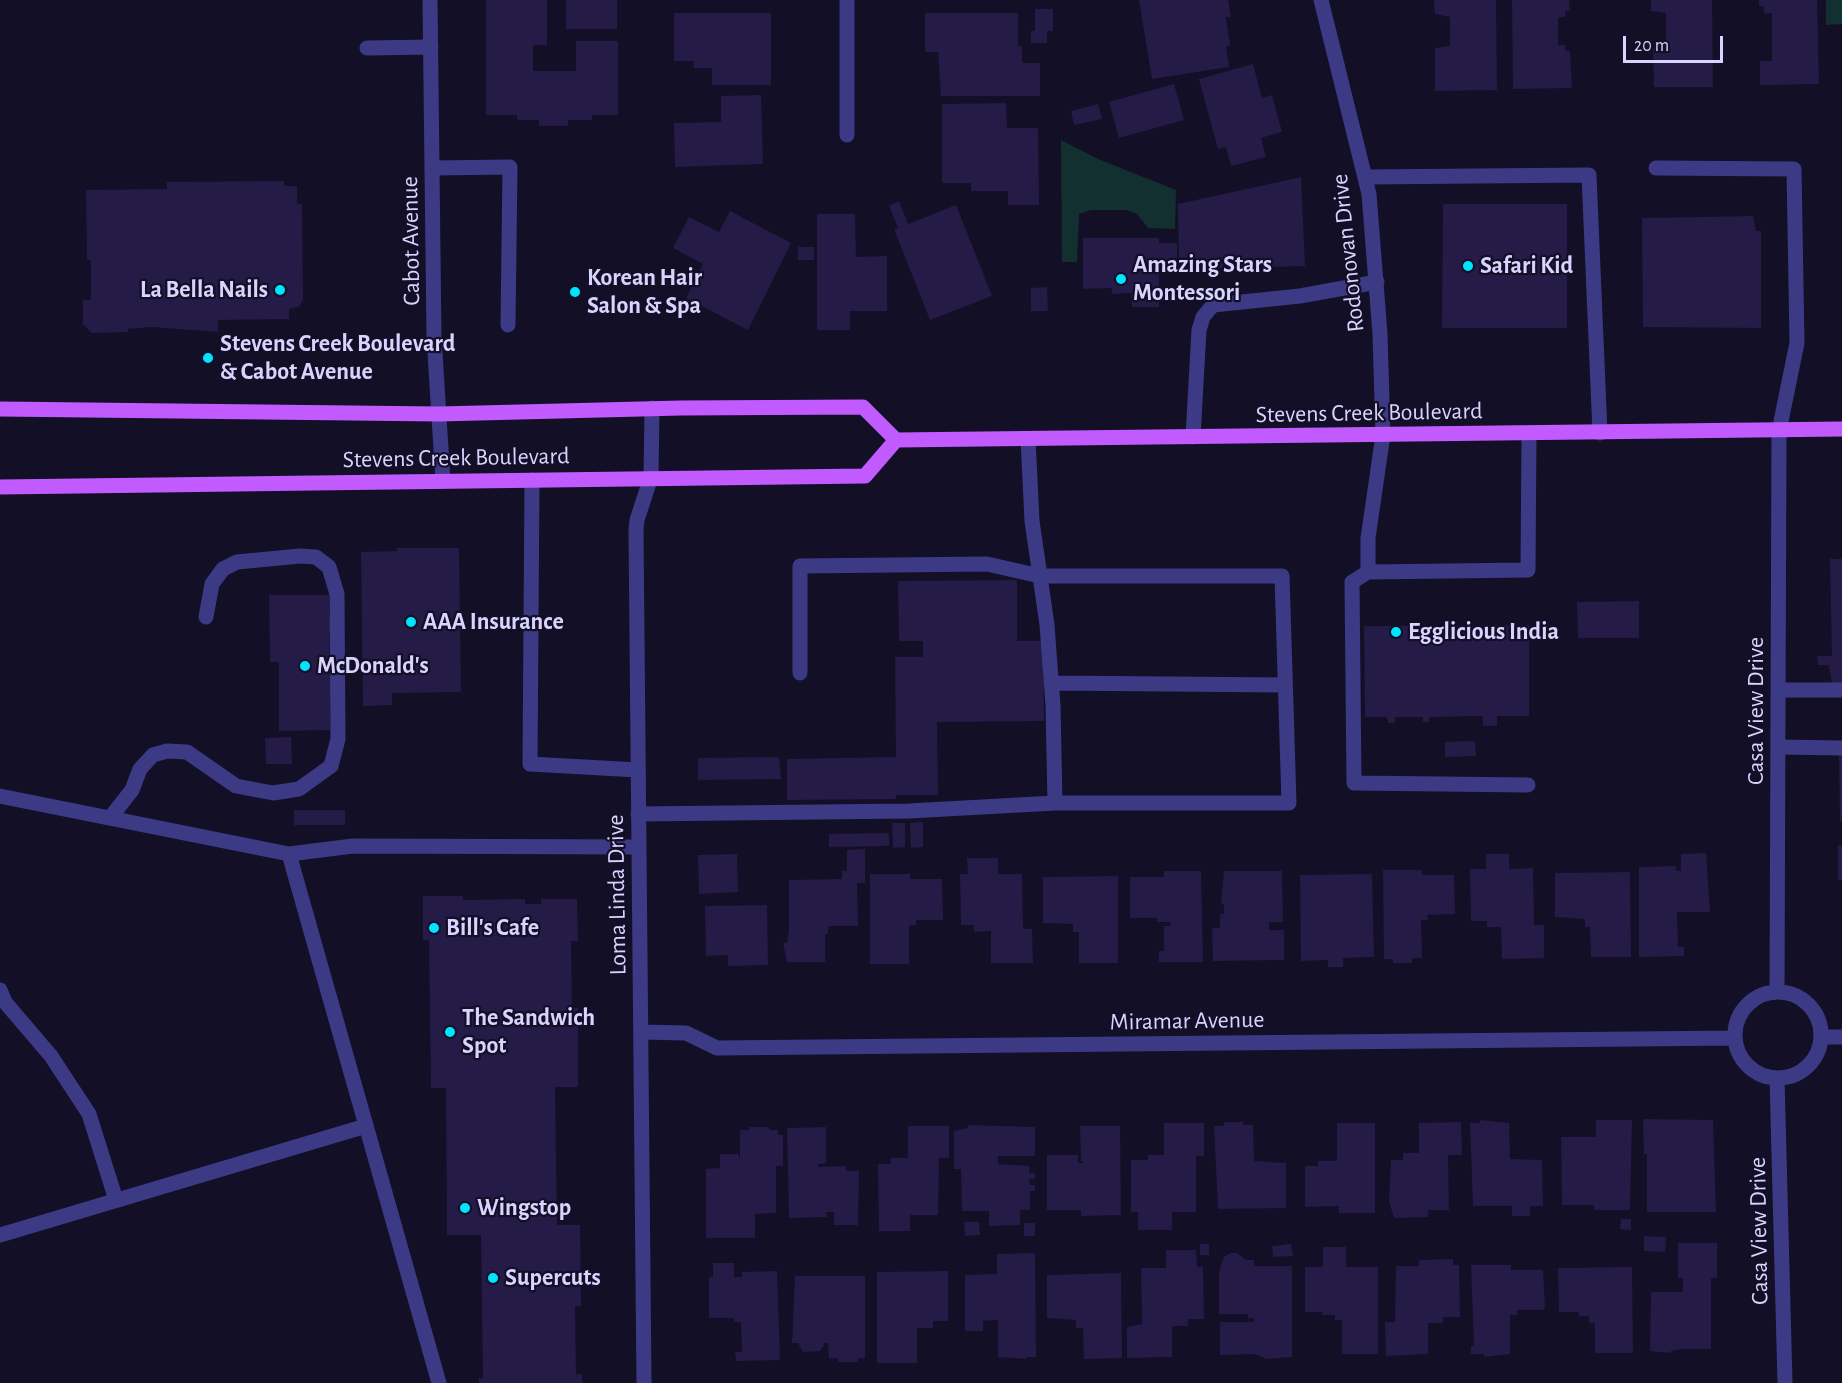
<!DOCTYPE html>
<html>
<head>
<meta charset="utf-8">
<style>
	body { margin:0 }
	#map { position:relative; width:1842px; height:1383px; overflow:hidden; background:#130f26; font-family:"Alegreya Sans",sans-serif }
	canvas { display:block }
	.scale { position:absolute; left:1623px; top:36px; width:100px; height:27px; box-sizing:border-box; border:3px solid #d9d4ff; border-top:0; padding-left:8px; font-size:18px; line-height:21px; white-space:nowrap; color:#d9d4ff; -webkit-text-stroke:4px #130f26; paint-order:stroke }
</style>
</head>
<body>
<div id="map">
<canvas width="1842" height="1383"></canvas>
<div class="scale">20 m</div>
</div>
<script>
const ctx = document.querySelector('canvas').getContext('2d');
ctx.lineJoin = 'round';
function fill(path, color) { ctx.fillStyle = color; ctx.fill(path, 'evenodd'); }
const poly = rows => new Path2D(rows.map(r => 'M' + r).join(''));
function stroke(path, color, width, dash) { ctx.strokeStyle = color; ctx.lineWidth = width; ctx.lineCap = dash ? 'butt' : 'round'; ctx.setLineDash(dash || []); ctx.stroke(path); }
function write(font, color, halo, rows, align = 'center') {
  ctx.font = font + ' "Alegreya Sans",sans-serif'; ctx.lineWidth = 4.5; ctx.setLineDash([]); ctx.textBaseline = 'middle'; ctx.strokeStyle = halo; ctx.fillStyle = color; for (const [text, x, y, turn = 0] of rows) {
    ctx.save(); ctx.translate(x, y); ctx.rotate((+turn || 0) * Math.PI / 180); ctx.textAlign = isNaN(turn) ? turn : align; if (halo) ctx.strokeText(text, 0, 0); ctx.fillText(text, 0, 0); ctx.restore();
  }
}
const green = poly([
	[1826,0,1842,0,1842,24,1826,25],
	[1061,140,1098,159,1176,190,1175,229,1148,228,1137,214,1126,210,1091,210,1079,214,1077,262,1062,262]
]);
const building = poly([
	[486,0,547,0,547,45,533,45,533,71,576,71,576,41,618,41,618,115,592,115,592,120,568,120,568,126,539,126,539,120,517,120,517,115,486,115],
	[566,0,617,0,617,29,566,29],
	[1139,0,1228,0,1231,17,1226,17,1230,46,1226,46,1229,67,1152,79],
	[1434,0,1496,0,1497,90,1435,91,1435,48,1450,46,1450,17,1435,14],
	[1512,0,1569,0,1570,11,1565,11,1565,17,1558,17,1558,45,1565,45,1565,51,1570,51,1572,88,1513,89],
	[1651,0,1712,0,1713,87,1654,87,1653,49,1659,49,1659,44,1666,43,1666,13,1651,11],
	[1759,0,1817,0,1819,84,1760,85,1760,61,1772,61,1772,13,1764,14,1764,6,1759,6],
	[1035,9,1053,9,1053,31,1047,31,1047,43,1031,43,1031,31,1035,31],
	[674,13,771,13,771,85,712,85,712,68,694,68,694,61,674,61],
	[925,13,1018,13,1018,46,1022,46,1022,63,1040,63,1040,96,941,96,938,52,925,52],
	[1253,64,1262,98,1272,95,1282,132,1261,138,1266,157,1231,166,1226,147,1218,149,1199,79],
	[1174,84,1184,120,1119,138,1109,102],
	[761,95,763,164,675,167,674,123,721,122,721,96],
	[1006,103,1007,128,1038,128,1039,205,1008,205,1008,191,971,191,971,183,942,183,942,104],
	[1098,104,1102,119,1074,125,1071,111],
	[1301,177,1305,266,1179,269,1178,204],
	[284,181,284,186,297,186,297,204,302,204,303,300,299,307,289,309,289,319,218,320,218,332,152,327,128,329,128,332,92,333,83,324,83,300,91,300,91,260,87,260,86,190,167,189,167,182],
	[899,201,908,224,956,205,992,296,930,320,894,229,898,228,889,206],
	[1443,204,1567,204,1567,328,1442,328],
	[730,211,791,243,748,330,686,298,703,264,673,248,689,217,719,232],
	[817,214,855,214,856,257,887,256,887,311,850,311,850,330,817,330],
	[1753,216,1756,231,1761,231,1761,328,1643,327,1642,218],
	[1083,238,1159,238,1159,243,1177,243,1177,270,1159,271,1159,307,1132,307,1131,293,1112,294,1112,288,1083,289],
	[798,247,814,247,814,260,798,260],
	[1047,287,1048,311,1031,311,1031,288],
	[397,548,459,548,461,692,392,693,392,705,363,706,361,552,397,551],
	[1830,559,1842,559,1842,685,1832,685,1829,665,1818,665,1817,656,1832,656],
	[1017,580,1017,641,1043,641,1044,721,937,722,938,795,896,795,896,799,787,800,787,759,896,757,895,657,923,657,923,641,899,641,898,581],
	[269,595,329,595,329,618,337,618,337,631,329,631,330,683,337,682,337,695,330,695,330,730,279,731,279,662,270,662],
	[1639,601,1639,638,1578,638,1577,602],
	[1529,625,1529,716,1497,716,1497,726,1483,726,1483,716,1429,717,1429,722,1423,722,1423,717,1395,717,1395,723,1388,723,1387,717,1365,717,1364,626],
	[291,737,292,764,266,764,265,738],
	[1475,741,1476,756,1445,757,1445,742],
	[1839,755,1842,755,1842,821,1840,821],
	[779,757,781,779,698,780,698,758],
	[294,810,345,810,345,825,294,825],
	[923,822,923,847,911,848,910,823],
	[892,823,905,823,905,847,893,848],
	[889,833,889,846,829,847,829,834],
	[1838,845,1842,845,1842,880,1838,880],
	[865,849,865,883,857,883,858,926,828,926,828,934,825,934,825,962,787,962,783,943,787,943,789,930,789,880,842,879,842,871,847,871,847,850],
	[1706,853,1710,912,1677,912,1678,947,1684,947,1684,956,1639,957,1639,867,1676,866,1676,871,1681,871,1681,854],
	[737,854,738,892,699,894,698,855],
	[1486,854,1509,854,1509,869,1533,868,1534,925,1544,925,1544,958,1502,959,1501,927,1487,927,1487,921,1471,921,1470,869,1486,869],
	[967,858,998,858,998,874,1022,874,1023,929,1032,929,1033,963,991,963,991,931,974,932,974,925,961,925,960,874,968,874],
	[1383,870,1422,870,1422,875,1454,875,1455,914,1427,915,1428,920,1421,920,1422,958,1412,958,1412,963,1393,963,1393,959,1384,959],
	[1164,871,1201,871,1203,962,1159,962,1159,951,1164,951,1164,926,1171,926,1171,922,1157,922,1157,918,1130,918,1130,877,1164,877],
	[1224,871,1282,871,1283,922,1269,922,1269,930,1284,930,1284,960,1213,961,1212,928,1220,928,1220,914,1224,914,1224,904,1221,905],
	[1630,872,1631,957,1591,957,1590,927,1585,927,1585,919,1555,917,1555,873],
	[870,874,910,874,910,879,942,879,943,920,916,920,916,925,909,925,909,964,870,964],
	[1372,874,1374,957,1343,958,1343,967,1328,967,1328,960,1301,961,1300,875],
	[1118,876,1118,963,1079,963,1079,932,1073,932,1073,924,1043,923,1043,877],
	[423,896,463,896,463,900,525,899,525,904,541,904,541,899,577,899,578,941,571,941,572,1008,578,1008,578,1087,555,1087,557,1225,580,1225,581,1306,575,1306,576,1374,582,1374,582,1383,479,1383,479,1378,483,1378,481,1235,447,1235,446,1088,431,1088,429,940,423,940],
	[767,905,768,965,728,966,728,955,706,956,705,906],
	[1643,1119,1713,1120,1716,1212,1647,1212,1647,1154,1644,1154],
	[1480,1120,1509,1123,1510,1159,1542,1160,1543,1206,1530,1206,1530,1216,1512,1216,1512,1206,1473,1206,1470,1123,1480,1123],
	[1596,1120,1632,1120,1630,1210,1594,1210,1594,1205,1562,1205,1561,1137,1596,1137],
	[1224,1122,1243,1122,1243,1125,1253,1125,1254,1161,1286,1163,1286,1208,1218,1209,1214,1126,1224,1126],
	[1461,1122,1462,1155,1448,1155,1449,1210,1428,1210,1428,1217,1394,1218,1389,1201,1391,1160,1403,1160,1403,1153,1419,1153,1419,1123],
	[1164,1123,1204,1123,1204,1156,1196,1156,1196,1212,1172,1212,1172,1230,1138,1230,1138,1212,1131,1212,1131,1160,1148,1160,1148,1155,1164,1155],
	[1337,1123,1375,1123,1375,1213,1339,1213,1339,1206,1305,1207,1305,1166,1318,1166,1318,1161,1337,1161],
	[968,1125,1035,1127,1035,1156,998,1156,998,1164,1029,1166,1029,1173,1035,1173,1035,1179,1029,1179,1030,1185,1035,1185,1035,1191,1030,1191,1030,1210,1020,1210,1020,1225,989,1226,989,1211,962,1211,961,1169,954,1169,954,1131,968,1128],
	[908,1126,949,1126,949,1158,939,1158,938,1215,910,1215,910,1231,879,1231,878,1164,891,1164,891,1158,908,1158],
	[1080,1126,1120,1126,1121,1215,1081,1216,1081,1210,1047,1210,1047,1155,1078,1155,1078,1163,1084,1163,1081,1161],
	[749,1127,769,1127,769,1130,778,1130,778,1135,783,1135,783,1166,776,1166,776,1213,755,1214,755,1238,706,1238,706,1169,720,1168,720,1154,738,1154,740,1160,740,1130,749,1130],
	[826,1127,826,1163,818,1164,818,1167,846,1166,846,1171,859,1171,858,1225,834,1225,834,1212,826,1212,827,1217,789,1218,787,1128],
	[1621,1219,1631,1219,1631,1230,1620,1229],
	[964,1222,979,1222,980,1235,965,1236],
	[1024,1223,1035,1223,1035,1236,1024,1236],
	[1644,1236,1666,1237,1665,1252,1644,1251],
	[1678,1243,1717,1243,1717,1278,1711,1278,1711,1349,1682,1349,1671,1351,1671,1353,1650,1351,1651,1292,1683,1292,1683,1278,1678,1278],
	[1200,1244,1209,1244,1209,1255,1200,1255],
	[1291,1244,1293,1256,1273,1257,1272,1246],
	[1323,1247,1346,1247,1346,1267,1378,1267,1378,1354,1342,1354,1342,1320,1335,1320,1335,1315,1322,1315,1322,1312,1305,1312,1305,1267,1323,1267],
	[1166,1250,1196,1250,1197,1267,1203,1267,1204,1319,1188,1319,1188,1326,1172,1326,1172,1357,1127,1358,1127,1327,1142,1324,1141,1268,1166,1268],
	[1035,1253,1036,1357,1026,1357,1026,1359,998,1357,998,1320,983,1321,983,1331,965,1331,965,1275,997,1274,997,1254],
	[1230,1253,1237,1253,1246,1260,1254,1260,1254,1266,1292,1266,1292,1357,1267,1359,1254,1354,1220,1355,1220,1322,1254,1322,1254,1318,1248,1318,1248,1314,1219,1314,1219,1272,1224,1257],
	[1453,1259,1453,1265,1459,1265,1460,1317,1443,1317,1443,1323,1428,1323,1428,1354,1386,1356,1385,1322,1395,1322,1396,1266,1419,1266,1419,1260],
	[713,1263,734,1263,734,1277,742,1277,742,1272,777,1271,780,1360,736,1361,735,1352,742,1352,741,1322,734,1322,734,1318,709,1318,709,1277,713,1277],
	[1471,1265,1511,1265,1511,1270,1543,1270,1545,1307,1544,1310,1517,1310,1517,1315,1510,1315,1510,1354,1484,1357,1484,1354,1471,1354,1471,1346,1474,1346],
	[1632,1267,1633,1353,1595,1353,1595,1323,1589,1323,1589,1316,1579,1316,1579,1312,1559,1312,1558,1268],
	[948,1271,948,1321,933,1321,933,1328,917,1328,917,1363,877,1363,877,1272],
	[1121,1273,1122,1358,1084,1359,1083,1328,1076,1328,1076,1320,1047,1318,1047,1275],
	[795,1276,865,1276,865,1358,858,1358,858,1362,838,1362,838,1358,829,1358,828,1343,825,1343,820,1351,803,1352,798,1343,792,1343]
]);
const lane = poly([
	[367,48,431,47],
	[432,168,510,167,508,325],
	[1656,168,1794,169,1797,343,1779,431],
	[1365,177,1589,175,1600,433],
	[1383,435,1368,538,1368,572,1528,570,1529,433],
	[1193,437,1199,330,1203,317,1213,305,1300,296,1377,282],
	[532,480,530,764,638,770],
	[1368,572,1352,582,1354,783,1528,785],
	[800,673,800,566,987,564,1040,576,1282,576,1289,803,1055,803,1053,705,1047,625,1040,576,1032,521,1028,439],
	[1051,683,1285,685],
	[1779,690,1842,690],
	[1779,747,1842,748],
	[0,796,289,854,353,846,638,847],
	[638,814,909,811,1055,803],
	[110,818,132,790,140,769,153,755,167,751,187,752,236,786,273,793,299,789,331,766,338,739,337,594,329,567,316,557,300,556,237,562,223,569,212,584,206,617],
	[289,854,439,1383],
	[0,990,5,1002,51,1056,89,1114,116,1200],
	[0,1235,366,1126]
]);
const street = poly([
	[430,0,434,337,443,481],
	[1321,0,1369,194,1380,334,1383,435],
	[847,135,847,0],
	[1777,992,1779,431],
	'1735 1035a43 43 0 1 1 86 0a43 43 0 1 1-86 0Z',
	[642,1032,686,1033,717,1048,1735,1038],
	[1822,1037,1842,1037],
	[1777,1078,1785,1383],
	[644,1383,636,530,637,520,651,477,652,408]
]);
const primary = poly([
	[0,409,439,414,681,408,863,407,896,440,1842,429],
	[0,487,865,476,896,440]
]);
const markers = [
	[1468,266,6,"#00e5ff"],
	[1121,279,6,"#00e5ff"],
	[280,290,6,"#00e5ff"],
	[575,292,6,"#00e5ff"],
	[208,358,6,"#00e5ff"],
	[411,622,6,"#00e5ff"],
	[1396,632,6,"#00e5ff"],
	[305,666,6,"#00e5ff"],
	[434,928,6,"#00e5ff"],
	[450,1032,6,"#00e5ff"],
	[465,1208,6,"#00e5ff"],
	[493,1278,6,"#00e5ff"]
];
const streetNames = [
	["Cabot Avenue",411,241,-91],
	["Rodonovan Drive",1348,253,-96],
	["Stevens Creek Boulevard",1369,413,-1],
	["Stevens Creek Boulevard",456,458,-1],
	["Casa View Drive",1756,711,-90],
	["Loma Linda Drive",617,895,-91],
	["Miramar Avenue",1187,1021,-1],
	["Casa View Drive",1759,1231,-91]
];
const poiNames = [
	["Amazing Stars",1133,265],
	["Montessori",1133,293],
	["Safari Kid",1480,266],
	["Korean Hair",587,278],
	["Salon & Spa",587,306],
	["La Bella Nails",268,290,"right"],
	["Stevens Creek Boulevard",220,344],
	["& Cabot Avenue",220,372],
	["AAA Insurance",423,622],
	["Egglicious India",1408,632],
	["McDonald's",317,666],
	["Bill's Cafe",446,928],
	["The Sandwich",462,1018],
	["Spot",462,1046],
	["Wingstop",477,1208],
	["Supercuts",505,1278]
];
fill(green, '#12302f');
fill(building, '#241b47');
stroke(lane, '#3d3a85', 15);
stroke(street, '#3d3a85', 15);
stroke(primary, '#c25bff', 15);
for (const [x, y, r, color] of markers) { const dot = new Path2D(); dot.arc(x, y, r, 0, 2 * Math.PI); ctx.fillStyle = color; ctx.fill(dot); stroke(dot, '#130f26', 2); }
write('24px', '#d9d4ff', '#130f26', streetNames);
write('bold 24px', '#d9d4ff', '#130f26', poiNames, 'left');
</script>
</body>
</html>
